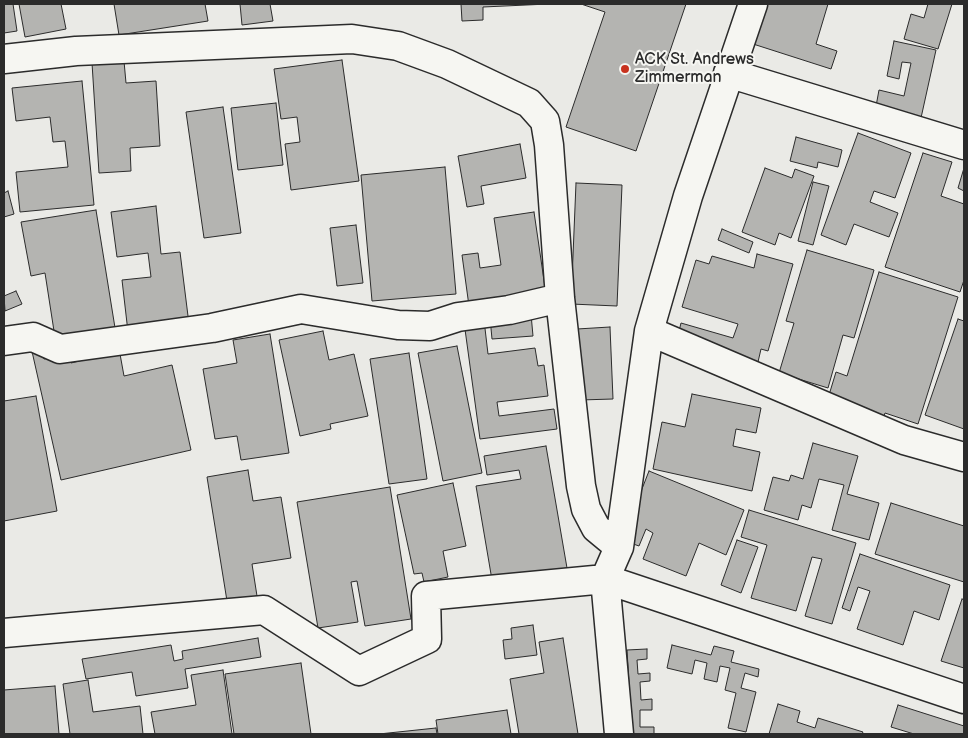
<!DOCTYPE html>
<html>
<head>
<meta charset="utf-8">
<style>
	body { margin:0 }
	#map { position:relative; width:968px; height:738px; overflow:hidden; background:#eaeae6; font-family:"Balsamiq Sans",sans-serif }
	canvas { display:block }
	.frame { position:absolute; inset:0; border:5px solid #2b2b2b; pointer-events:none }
</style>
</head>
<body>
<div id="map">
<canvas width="968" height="738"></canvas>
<div class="frame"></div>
</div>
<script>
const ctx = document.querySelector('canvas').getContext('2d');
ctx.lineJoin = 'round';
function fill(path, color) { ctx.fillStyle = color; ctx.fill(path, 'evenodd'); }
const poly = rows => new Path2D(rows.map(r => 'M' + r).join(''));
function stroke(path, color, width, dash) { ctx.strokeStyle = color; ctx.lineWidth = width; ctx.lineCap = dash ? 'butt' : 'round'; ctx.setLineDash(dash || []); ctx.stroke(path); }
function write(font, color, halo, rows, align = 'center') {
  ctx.font = font + ' "Balsamiq Sans",sans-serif'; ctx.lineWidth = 4; ctx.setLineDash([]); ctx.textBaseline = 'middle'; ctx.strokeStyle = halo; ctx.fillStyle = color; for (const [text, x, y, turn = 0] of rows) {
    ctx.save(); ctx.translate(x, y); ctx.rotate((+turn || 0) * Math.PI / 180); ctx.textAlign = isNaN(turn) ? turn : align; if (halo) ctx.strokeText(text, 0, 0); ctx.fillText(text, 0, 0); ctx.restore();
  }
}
const building = poly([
	[4,4,13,4,17,31,4,33,4,4],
	[19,4,61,4,66,29,25,37,19,4],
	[114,4,205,4,208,21,119,35,114,4],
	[240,4,270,4,273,21,242,25,240,4],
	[461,4,548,4,483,7,483,20,462,21,461,4],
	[581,4,686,4,636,151,566,127,605,12,581,4],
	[762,4,828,4,816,44,837,51,831,69,750,43,762,4],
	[928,4,952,4,938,49,904,39,911,14,924,18,928,4],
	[894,41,936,50,919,127,874,117,879,90,904,96,911,63,902,62,899,79,887,76,894,41],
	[342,60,359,181,291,190,285,144,300,142,297,117,281,119,274,69,342,60],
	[124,61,126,83,156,81,160,146,130,148,131,171,99,173,92,63,124,61],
	[82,81,94,205,20,212,16,172,68,167,65,141,53,142,50,117,16,121,12,88,82,81],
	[276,103,283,165,238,170,231,108,276,103],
	[223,107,241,233,204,238,186,112,223,107],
	[858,133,911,153,895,198,874,191,870,202,898,213,889,237,854,224,846,245,821,235,858,133],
	[796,137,842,150,838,167,818,162,817,168,790,161,796,137],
	[520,144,526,178,481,186,484,204,467,207,458,156,520,144],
	[923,153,952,162,941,196,964,204,964,280,960,292,885,267,923,153],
	[445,167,456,294,372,301,361,175,445,167],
	[765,168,792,178,795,169,814,176,791,238,779,233,775,245,742,232,765,168],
	[964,168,964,191,958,188,964,168],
	[813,182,829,186,813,245,798,241,813,182],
	[576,183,622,185,617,306,571,304,576,183],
	[8,191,14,214,4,217,4,193,8,191],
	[156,206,161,254,180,252,189,324,128,332,122,280,151,277,148,253,117,257,111,212,156,206],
	[96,210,116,334,56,344,45,273,31,276,21,222,96,210],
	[534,212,546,294,469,306,462,255,478,253,480,268,501,265,494,218,534,212],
	[356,225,363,283,337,286,330,228,356,225],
	[722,229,753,242,749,253,718,240,722,229],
	[807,250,874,270,854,338,843,335,828,388,779,373,794,323,786,321,807,250],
	[757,254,793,264,768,351,761,349,758,362,677,339,681,323,733,338,738,324,682,307,696,260,709,264,712,256,754,268,757,254],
	[879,272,958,297,918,424,885,413,879,432,844,413,849,401,829,395,836,372,847,376,879,272],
	[16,291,22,304,5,311,4,296,16,291],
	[531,314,533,336,492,339,490,318,531,314],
	[958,319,964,321,964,429,925,415,958,319],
	[484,320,488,354,535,348,538,366,544,365,548,396,497,402,499,416,554,409,557,429,480,439,464,322,484,320],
	[610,327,613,399,580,400,577,329,610,327],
	[323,331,329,360,354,354,368,416,330,424,331,429,300,436,279,340,323,331],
	[270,334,289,453,241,460,237,436,215,439,203,369,237,363,233,340,270,334],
	[102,344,105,357,120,354,124,376,172,365,191,450,61,480,31,347,40,345,44,359,69,353,71,363,83,360,80,349,102,344],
	[457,346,482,473,443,481,418,353,457,346],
	[409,353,427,479,389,484,370,359,409,353],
	[692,394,761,408,756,433,736,429,733,446,760,452,752,491,653,469,662,422,685,427,692,394],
	[36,396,57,511,4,521,4,401,36,396],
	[813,443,858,456,847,494,879,503,869,540,832,530,844,485,819,479,811,508,802,505,798,520,764,510,773,477,789,481,791,475,803,479,813,443],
	[546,446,567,568,492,580,476,486,521,479,519,470,487,475,484,456,546,446],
	[248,470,253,501,281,497,291,558,252,564,257,596,227,601,207,477,248,470],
	[649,471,744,510,726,555,699,543,686,576,643,559,653,533,646,529,639,546,622,540,649,471],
	[453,483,466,546,443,551,448,577,424,582,422,573,414,574,397,495,453,483],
	[390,487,411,619,365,626,357,581,351,582,358,622,318,628,297,502,390,487],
	[891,503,964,526,964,582,875,554,891,503],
	[749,510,856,543,832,624,805,616,822,559,812,557,796,611,751,598,767,545,741,537,749,510],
	[737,540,758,547,741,593,721,585,737,540],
	[860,554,950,585,939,620,914,611,903,645,857,629,870,591,858,587,850,611,842,608,860,554],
	[962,599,964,600,964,668,941,661,962,599],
	[533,625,537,655,505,659,503,640,512,639,511,628,533,625],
	[258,638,261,657,185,669,188,688,136,696,132,672,86,679,82,659,171,645,174,661,183,659,182,651,258,638],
	[563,638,578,734,519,734,510,679,544,673,539,642,563,638],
	[672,645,711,655,714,646,734,651,731,662,759,669,758,677,745,673,741,688,756,692,746,732,728,728,736,693,725,690,730,668,720,666,717,682,704,679,707,663,695,660,692,674,667,668,672,645],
	[647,649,647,659,637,660,638,674,650,673,650,681,640,682,641,700,652,699,652,710,640,710,640,727,654,727,654,734,632,734,627,650,647,649],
	[301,663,311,734,234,734,225,674,301,663],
	[223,670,232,734,155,734,151,712,196,705,191,675,223,670],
	[88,680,93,712,140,706,143,734,70,734,63,684,88,680],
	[55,686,59,734,4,734,4,690,55,686],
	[778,704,800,711,797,722,815,728,818,718,863,732,862,734,769,734,778,704],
	[898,705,964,726,964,734,914,734,891,727,898,705],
	[507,710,511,734,438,734,436,720,507,710],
	[436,728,437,734,379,734,436,728]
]);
const street = poly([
	[4,59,76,51,352,39,398,46,447,64,529,103,545,121,549,145,560,298,581,486,586,509,596,528,619,547],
	[728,73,964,145],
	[649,331,904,440,964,457],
	[4,341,33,337,60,349,212,328,301,309,398,325,430,326,458,317,509,310,560,298],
	[4,633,264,610,359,671,427,639,426,596,605,579,964,699],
	[619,734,605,579,619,547,649,331,688,196,753,4]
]);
const markers = [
	[625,69,5,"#c8321e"]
];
const poiNames = [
	["ACK St. Andrews",635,60],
	["Zimmerman",635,78]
];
fill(building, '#b4b4b1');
stroke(building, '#2b2b2b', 1);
stroke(street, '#2b2b2b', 31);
stroke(street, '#f6f6f2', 28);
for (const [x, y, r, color] of markers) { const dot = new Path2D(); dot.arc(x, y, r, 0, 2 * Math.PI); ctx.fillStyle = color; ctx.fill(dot); stroke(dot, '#f6f6f2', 2); }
write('16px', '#2b2b2b', '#f6f6f2', poiNames, 'left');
</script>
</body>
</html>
